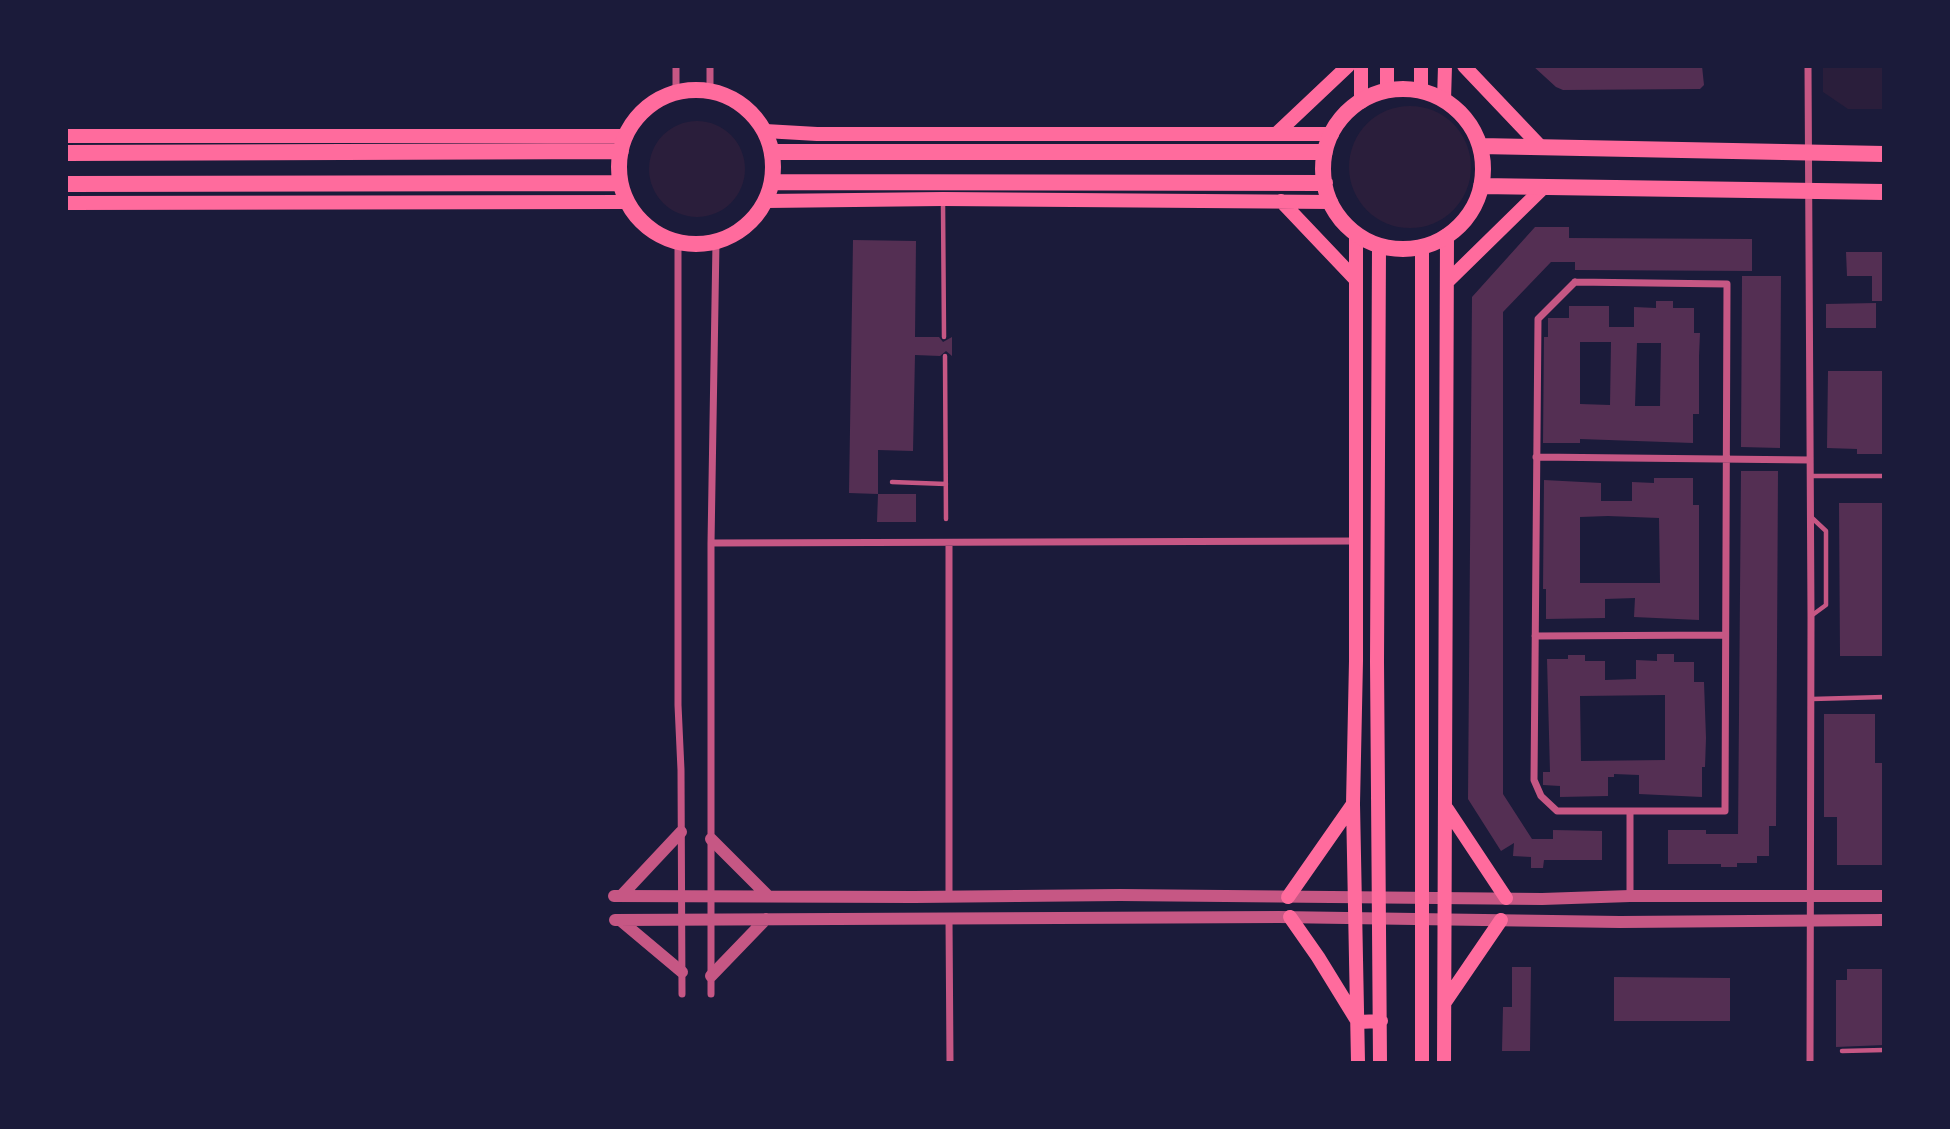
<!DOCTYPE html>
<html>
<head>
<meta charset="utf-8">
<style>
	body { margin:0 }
	#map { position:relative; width:1950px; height:1129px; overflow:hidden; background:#1b1b3a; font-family:"Asap Condensed",sans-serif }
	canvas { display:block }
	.frame { position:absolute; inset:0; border:68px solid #1b1b3a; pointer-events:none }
</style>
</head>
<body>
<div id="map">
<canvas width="1950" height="1129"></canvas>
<div class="frame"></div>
</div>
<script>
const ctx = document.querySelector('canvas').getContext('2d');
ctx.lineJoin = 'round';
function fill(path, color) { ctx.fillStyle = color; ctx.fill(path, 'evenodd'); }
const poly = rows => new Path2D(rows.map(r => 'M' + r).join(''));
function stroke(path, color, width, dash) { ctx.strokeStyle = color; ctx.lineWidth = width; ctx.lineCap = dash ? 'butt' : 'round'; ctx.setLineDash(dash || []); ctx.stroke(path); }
const green = poly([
	[1823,67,1883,67,1883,109,1848,109,1823,92],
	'1349 167a61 61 0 1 1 122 0a61 61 0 1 1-122 0Z',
	'649 169a48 48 0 1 1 96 0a48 48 0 1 1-96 0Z'
]);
const building = poly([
	[1533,66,1702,66,1704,85,1700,89,1563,90,1556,87],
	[1535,227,1569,227,1569,238,1752,239,1752,271,1575,270,1575,262,1551,262,1503,312,1503,794,1532,839,1553,839,1553,830,1602,831,1602,860,1544,860,1543,868,1531,868,1531,857,1513,856,1514,843,1501,851,1468,799,1472,297],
	[853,240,916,241,915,337,939,337,943,342,952,337,952,356,946,351,940,356,915,355,913,451,878,450,878,494,849,493],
	[1846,252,1884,252,1884,301,1872,301,1872,276,1847,276],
	[1742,276,1781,276,1780,448,1741,447],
	[1656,301,1673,301,1673,308,1694,308,1694,333,1700,333,1699,356,1699,414,1693,414,1693,443,1580,439,1580,443,1543,443,1544,337,1548,337,1548,318,1569,318,1569,306,1609,306,1609,327,1634,327,1634,307,1656,308],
	[1580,342,1611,342,1610,405,1580,404],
	[1637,343,1661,343,1660,406,1635,406],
	[1876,303,1876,328,1826,328,1826,304],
	[1828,371,1884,371,1884,454,1857,454,1857,449,1827,448],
	[1741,471,1778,471,1776,826,1769,826,1769,856,1757,856,1757,863,1737,863,1737,867,1721,867,1721,864,1668,864,1668,830,1706,830,1706,834,1738,834],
	[1654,478,1693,478,1693,505,1699,505,1699,620,1634,617,1635,598,1605,599,1605,618,1546,619,1546,589,1543,589,1544,480,1601,483,1601,501,1632,501,1632,482,1654,483],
	[1608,516,1659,518,1660,583,1580,583,1580,517],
	[878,494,916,494,916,522,877,522],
	[1839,503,1884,503,1884,656,1840,656],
	[1657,654,1674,654,1674,662,1694,662,1694,682,1704,682,1706,738,1705,767,1702,767,1702,797,1639,794,1639,775,1614,774,1614,777,1608,777,1608,796,1560,797,1560,786,1543,785,1543,772,1550,772,1547,659,1568,659,1568,655,1585,655,1585,661,1605,661,1605,680,1636,679,1636,660,1657,661],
	[1665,695,1665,760,1581,761,1580,696],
	[1824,714,1875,714,1875,763,1884,763,1884,865,1837,865,1837,817,1824,817],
	[1512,967,1531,967,1530,1051,1502,1051,1503,1007,1512,1007],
	[1847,969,1884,969,1884,1045,1836,1047,1836,980,1847,980],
	[1614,977,1730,978,1730,1021,1614,1021]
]);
const service = poly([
	[943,203,944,337],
	[945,356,946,519],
	[1811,476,1884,476],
	[892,482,946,484],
	[1810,516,1826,531,1826,605,1811,616],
	[1812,699,1884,697],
	[1842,1051,1884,1050]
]);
const minor = poly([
	[710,66,710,91],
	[1808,66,1811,617,1810,1062],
	[676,92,676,66],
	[678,243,678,705,681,770,682,994],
	[1575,282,1727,284,1725,811,1557,811,1541,796,1534,780,1538,319,1575,282],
	[1536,457,1810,460],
	[711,543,1356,541],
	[949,544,949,896],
	[1535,636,1725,635],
	[1630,812,1630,896],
	[949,919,950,1062],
	[711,994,711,543,716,242]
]);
const tertiary = poly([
	[711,839,768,896],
	[614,896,914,897,1120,895,1542,899,1630,896,1884,896],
	[621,896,681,832],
	[615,920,1279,917,1620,922,1884,920],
	[620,920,682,972],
	[711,976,766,919]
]);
const secondary = poly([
	[1464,66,1540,146],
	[1387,91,1387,66],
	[1421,91,1421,66],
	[1444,100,1445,66],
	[1361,102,1361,66],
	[765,131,817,134,1332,134],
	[1276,134,1348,66],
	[66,136,626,136],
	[766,201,943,199,1331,202],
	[1281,201,1356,280],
	[66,203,625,202],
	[1356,234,1356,661,1353,804,1358,1062],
	[1379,247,1377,661,1380,1062],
	[1422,247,1422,1062],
	[1447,282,1545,186],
	[1447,809,1506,898],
	[1288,897,1353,804],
	[1290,917,1318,957,1358,1022,1381,1021],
	[1445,1002,1501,920],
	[1444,1062,1447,235]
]);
const primary = poly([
	'1323 169a80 80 0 1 1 160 0a80 80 0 1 1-160 0Z',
	'619 167a77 77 0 1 1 154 0a77 77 0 1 1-154 0Z',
	[1480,146,1884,154],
	[773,152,1325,152],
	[66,153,621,151],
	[773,182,1325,183],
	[66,184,619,183],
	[1481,186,1884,192]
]);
fill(green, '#2a1e3b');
fill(building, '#542f53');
stroke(service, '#c65784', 4.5);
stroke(minor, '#c65784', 7);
stroke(tertiary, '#c65784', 12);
stroke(secondary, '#ff6b9d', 14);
stroke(primary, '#ff6b9d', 16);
</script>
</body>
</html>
